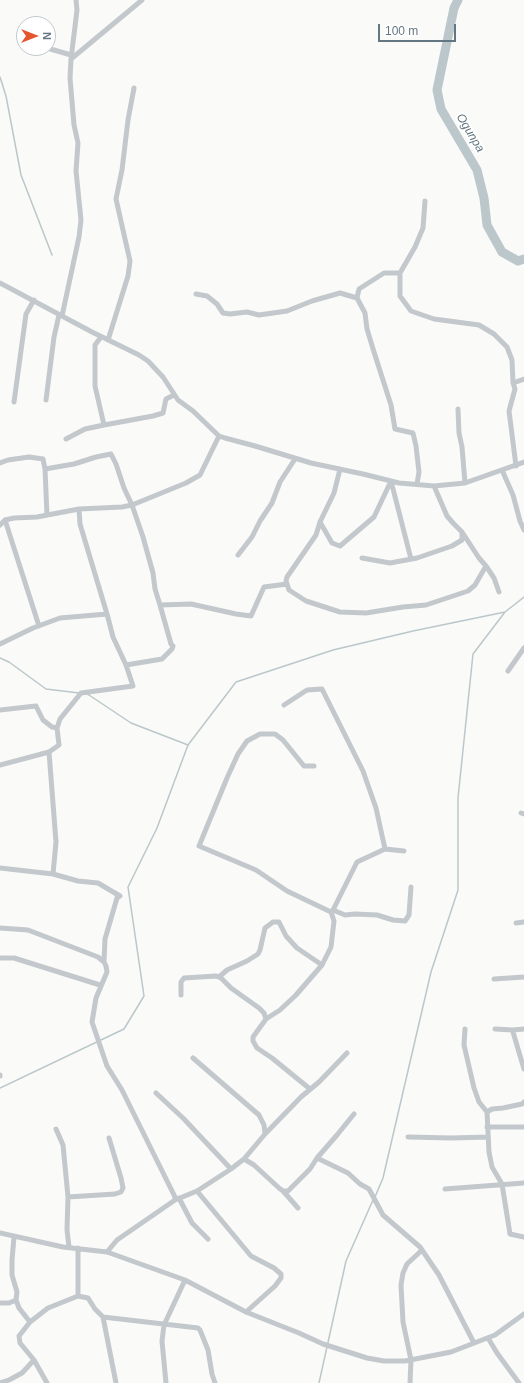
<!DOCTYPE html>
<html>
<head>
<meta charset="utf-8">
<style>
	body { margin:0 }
	#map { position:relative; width:524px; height:1383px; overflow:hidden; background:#fafaf8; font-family:Arial,sans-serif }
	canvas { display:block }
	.north { position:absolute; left:16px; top:16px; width:40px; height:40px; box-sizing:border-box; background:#fff; border:1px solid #c1c8cd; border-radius:50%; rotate:90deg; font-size:11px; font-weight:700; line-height:16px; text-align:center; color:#657683 }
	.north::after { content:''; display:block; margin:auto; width:14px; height:18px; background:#e4572e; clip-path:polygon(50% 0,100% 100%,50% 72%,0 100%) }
	.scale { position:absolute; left:378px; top:24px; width:78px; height:18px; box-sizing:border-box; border:2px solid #657683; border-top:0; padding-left:5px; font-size:12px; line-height:14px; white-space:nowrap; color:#657683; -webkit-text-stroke:3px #fff; paint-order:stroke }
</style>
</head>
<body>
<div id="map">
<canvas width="524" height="1383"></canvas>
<div class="north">N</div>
<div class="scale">100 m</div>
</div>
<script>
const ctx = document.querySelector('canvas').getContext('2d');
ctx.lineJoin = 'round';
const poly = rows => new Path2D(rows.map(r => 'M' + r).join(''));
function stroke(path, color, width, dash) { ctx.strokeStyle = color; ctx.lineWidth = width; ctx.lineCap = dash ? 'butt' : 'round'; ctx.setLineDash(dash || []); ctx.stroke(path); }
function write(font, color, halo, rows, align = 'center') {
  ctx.font = font + ' Arial,sans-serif'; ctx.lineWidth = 4; ctx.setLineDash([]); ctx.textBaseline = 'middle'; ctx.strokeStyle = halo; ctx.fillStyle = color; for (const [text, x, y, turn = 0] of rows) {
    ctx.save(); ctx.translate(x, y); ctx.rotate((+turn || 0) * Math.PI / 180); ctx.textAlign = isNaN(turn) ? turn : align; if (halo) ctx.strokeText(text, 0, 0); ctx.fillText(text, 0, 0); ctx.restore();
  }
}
const stream = poly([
	[0,77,6,96,21,175,52,255],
	[0,658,9,662,46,689,79,693],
	[87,694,89,695,131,723,188,745],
	[0,1088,124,1029,144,996,128,887,157,828,188,745,236,682,333,650,413,631,505,612],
	[375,1197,383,1178,431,972,458,890,458,798,473,654,505,612,524,597],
	[319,1383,346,1261,373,1200]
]);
const river = poly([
	[458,0,454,8,437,90,441,109,477,170,484,198,487,225,502,252,518,261,524,259]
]);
const minor = poly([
	[47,48,71,55],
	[71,59,142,0],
	[425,201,423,228,415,247,400,273,400,296,411,311,434,319,479,325,494,334,507,347,512,360,513,383,515,389,509,411,516,466],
	[400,273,384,273,359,289,357,298,365,313,367,329,374,352,391,405,395,429,413,433,416,446,419,472,417,484],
	[0,283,92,332,139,355,148,361,163,377,178,400,193,411,219,436,225,438,255,446,311,463,363,474,399,483,434,486,465,483,524,462],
	[196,294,207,296,217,304,223,313,230,314,247,312,259,315,287,311,312,301,340,293,357,298],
	[62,316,79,237,81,220,76,171,78,143,74,125,70,78,71,59,77,10,76,0],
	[101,337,95,345,95,386,104,425],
	[108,340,128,276,130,261,116,199,122,170,128,120,134,88],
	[513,383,524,379],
	[46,400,54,337,59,315],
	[14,402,26,314,34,300],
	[458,409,459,433,462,447,465,483],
	[66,439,85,429,104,425,153,416,163,413,166,399,174,395],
	[0,463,8,460,29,457,43,459,45,469],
	[340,469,334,493,320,522,316,535,287,577,286,581,289,590,306,601,340,612,366,613,403,607,426,605,468,591,475,585,486,566],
	[502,470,513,495,520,521,524,530],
	[434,486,447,516,453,523,462,532,479,558,486,566,494,578,499,592],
	[47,515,45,469,74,464,96,457,111,454,116,464,124,488,132,505,143,537,153,573,155,589,160,605,171,644,173,646,172,649,162,659,126,665],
	[5,520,39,626],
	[320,522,332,543,340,546,374,517,391,481,411,559],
	[0,525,5,520,14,518,37,517,79,509,122,507,132,505,186,483,200,475,219,436],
	[238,555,252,537,260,521,272,503,280,482,295,459],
	[362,558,390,563,417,558,452,546,462,540,462,532],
	[160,605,191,604,236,614,251,616,264,587,287,584],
	[0,644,33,628,60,618,107,614,80,524,79,509],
	[508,671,524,648],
	[284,705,307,690,322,689,363,771,376,808,385,849],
	[0,710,36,706,43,720,52,727,57,728],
	[49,752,56,842,53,874],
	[0,765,49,752,59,745,57,728,60,719,81,693,133,686,126,665,113,637,107,614],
	[314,766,304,766,283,740,275,734,260,734,247,741,238,754,227,778,199,846,256,870,287,891,331,912],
	[521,813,524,814],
	[0,868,53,874,78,881,98,883,120,896,117,898,105,939,104,962],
	[333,910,357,862,385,849,404,851],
	[516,923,524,922],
	[0,928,28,930,98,957,104,962,106,966,107,972,96,998,92,1022,107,1066,122,1090,175,1197,175,1200,117,1240,107,1252],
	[0,958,14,958,100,985],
	[219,977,227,970,247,961,258,954,260,950,265,928,273,922,279,922,286,936,297,948,322,965],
	[494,979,524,977],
	[181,995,181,982,184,978,216,976,221,978,231,988,259,1008,264,1013,266,1019,253,1037,253,1041,257,1048,272,1058,310,1089],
	[266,1019,280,1010,296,995,322,965,331,947,334,921,331,912,333,910,345,915,355,914,377,915,393,920,405,921,409,915,411,887],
	[465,1029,464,1045,474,1088,479,1102,487,1112],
	[495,1029,513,1030],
	[524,1029,513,1030,513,1032,524,1069],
	[193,1058,259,1115,264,1125,265,1134],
	[0,1075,0,1076],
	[156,1093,183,1118,231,1169],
	[487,1112,489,1152,492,1167,502,1184,510,1234,524,1237],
	[487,1112,492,1109,503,1108,522,1104,524,1102],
	[487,1127,524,1127],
	[56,1129,63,1145,68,1197,67,1230,69,1247],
	[408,1137,451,1138,488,1137],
	[317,1158,348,1173,360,1184,369,1189,383,1215,420,1247,439,1275,474,1343],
	[244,1159,254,1165,279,1188,283,1191,288,1191,310,1169,317,1158,337,1135,354,1114],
	[445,1189,524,1183],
	[197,1191,251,1256,274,1268,281,1274,281,1278,275,1286,246,1312],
	[283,1191,298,1208],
	[68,1197,115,1194,121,1192,123,1188,121,1178,109,1138],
	[179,1198,192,1223,208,1239],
	[175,1200,197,1191,231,1169,244,1159,265,1134,301,1097,319,1082,347,1053],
	[0,1233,63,1247,107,1252,185,1280,246,1312,299,1333,323,1344,367,1358,384,1361,405,1361,451,1352,495,1335,524,1314],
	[14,1237,12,1260,12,1275,17,1292,16,1300,19,1308,30,1322],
	[78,1248,78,1296,88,1298,95,1309,103,1317,198,1328,200,1330,208,1350,212,1374,215,1383],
	[0,1303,9,1303,16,1300],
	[103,1317,116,1383],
	[488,1338,497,1353,519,1383],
	[0,1383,9,1380,22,1373,34,1360],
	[47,1383,34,1360,20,1343,19,1336,30,1322,48,1308,78,1296],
	[166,1383,162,1341,164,1325,185,1280],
	[410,1383,411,1360,403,1322,401,1285,403,1273,407,1264,421,1251]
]);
const waterNames = [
	["Ogunpa",470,133,59]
];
stroke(stream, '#bbc7cb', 1.5);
stroke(river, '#bbc7cb', 9);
stroke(minor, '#c3c8cc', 5);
write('italic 12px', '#60757c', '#fff', waterNames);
</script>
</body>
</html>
